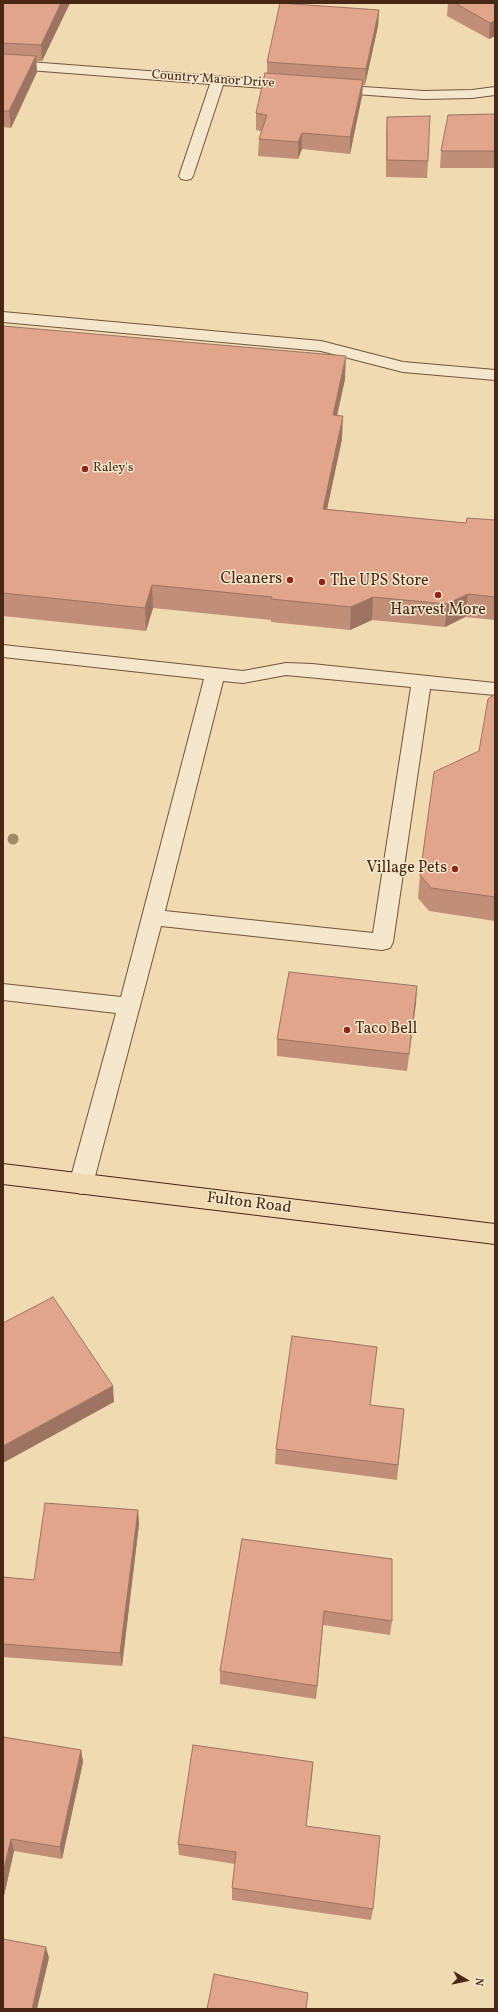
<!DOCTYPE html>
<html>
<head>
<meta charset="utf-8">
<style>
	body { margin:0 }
	#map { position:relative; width:498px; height:2012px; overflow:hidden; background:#efdab1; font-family:Vollkorn,serif }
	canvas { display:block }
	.frame { position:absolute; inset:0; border:4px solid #482714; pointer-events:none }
	.north { position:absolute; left:446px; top:1960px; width:40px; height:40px; -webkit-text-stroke:3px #f5e7cc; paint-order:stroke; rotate:99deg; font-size:11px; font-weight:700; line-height:16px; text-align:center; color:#482714 }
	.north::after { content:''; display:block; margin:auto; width:14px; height:18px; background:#482714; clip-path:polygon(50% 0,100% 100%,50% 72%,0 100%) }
</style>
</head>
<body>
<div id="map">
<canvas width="498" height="2012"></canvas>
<div class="frame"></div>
<div class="north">N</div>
</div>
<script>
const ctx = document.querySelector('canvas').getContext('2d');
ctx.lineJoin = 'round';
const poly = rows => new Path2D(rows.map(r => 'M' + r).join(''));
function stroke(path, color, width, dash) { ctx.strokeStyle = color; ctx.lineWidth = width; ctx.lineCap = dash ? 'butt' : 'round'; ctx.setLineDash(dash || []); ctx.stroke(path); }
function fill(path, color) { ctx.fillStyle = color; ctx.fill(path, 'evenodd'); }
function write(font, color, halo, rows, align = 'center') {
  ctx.font = font + ' Vollkorn,serif'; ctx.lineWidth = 3; ctx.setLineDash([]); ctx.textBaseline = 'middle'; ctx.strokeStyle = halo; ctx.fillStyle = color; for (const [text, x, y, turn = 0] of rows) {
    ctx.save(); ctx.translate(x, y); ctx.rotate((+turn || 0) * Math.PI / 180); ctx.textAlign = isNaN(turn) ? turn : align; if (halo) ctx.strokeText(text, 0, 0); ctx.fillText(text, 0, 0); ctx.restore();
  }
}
const minor = poly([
	[3,60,293,82,298,83,300,86,298,89,293,90,223,85,193,176,191,179,186,180,181,179,179,176,210,84,3,68,3,60],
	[333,85,424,91,472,90,495,87,495,95,472,98,424,99,328,92,326,89,328,86,333,85],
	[3,312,321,341,403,362,495,370,495,380,403,372,321,351,3,322,3,312],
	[3,645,243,671,286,663,312,664,495,683,495,695,430,689,393,942,390,948,382,950,161,926,93,1184,89,1191,81,1194,73,1191,69,1184,116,1013,3,1000,3,984,121,997,204,679,3,657,3,645],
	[286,675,411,687,373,933,165,911,223,681,243,683,286,675]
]);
const major = poly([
	[3,1164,495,1224,495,1244,3,1184,3,1164]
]);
const trees = [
	[13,839]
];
const wall = poly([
	[3,3,70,3,42,61,36,61,37,72,11,128,3,127],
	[448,3,495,3,495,36,489,39,447,16],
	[379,10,378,26,365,85,363,85,362,96,350,154,302,149,298,159,258,156,259,139,261,131,256,130,256,113,267,73,267,62],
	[495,114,495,168,440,168,441,151],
	[387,117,428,161,427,178,386,177,386,133],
	[3,326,345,379,337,416,342,439,327,510,466,523,495,520,495,620,465,617,445,627,372,620,350,630,271,622,271,620,153,608,146,631,3,616],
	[495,694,495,921,429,911,418,898,420,875,479,751],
	[417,986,407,1071,277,1056,277,1039],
	[375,1363,370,1405,404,1409,397,1480,275,1464,276,1449],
	[138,1510,139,1524,122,1666,3,1657,3,1577,34,1580],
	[242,1539,392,1621,390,1635,323,1625,316,1699,220,1684,220,1671],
	[3,1737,81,1750,83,1762,62,1859,14,1851,3,1900],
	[313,1762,306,1826,373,1909,371,1920,232,1900,232,1888,235,1864,179,1855,178,1844]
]);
const shadedWall = poly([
	[61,3,70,3,42,61,41,45],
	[379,10,378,26,365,85,366,69],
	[495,21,495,36,489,39,490,23],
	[36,56,37,72,11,128,9,111],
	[363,80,362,96,350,154,350,137],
	[302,133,302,149,298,159,298,142],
	[346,356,345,379,332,438,333,415],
	[343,416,342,439,322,532,323,509],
	[152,585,153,608,146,631,145,608],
	[468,594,465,617,445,627,447,604],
	[373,597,372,620,350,630,351,607],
	[417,986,416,1004,407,1071],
	[113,1386,114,1402,3,1463,3,1446],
	[138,1510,139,1524,122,1666,120,1653],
	[324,1611,323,1625,316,1699,317,1686],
	[81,1750,83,1762,62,1859,60,1847],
	[313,1762,312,1775,305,1838,306,1826],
	[11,1839,14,1851,3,1900,3,1873],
	[46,1947,49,1958,37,2009,32,2009]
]);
const building = poly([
	[3,3,61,3,41,45,3,43,3,3],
	[280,3,379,10,366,69,267,62,280,3],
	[455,3,495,3,495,21,490,23,455,3],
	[3,54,36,56,9,111,3,111,3,54],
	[265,73,363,80,350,137,302,133,298,142,259,139,267,115,256,113,265,73],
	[495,114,495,151,441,151,448,115,495,114],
	[430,116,428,161,387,160,387,117,430,116],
	[3,326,346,356,333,415,343,416,323,509,466,523,467,518,495,520,495,597,468,594,447,604,373,597,351,607,271,599,272,597,152,585,145,608,3,593,3,326],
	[495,694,495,897,431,888,420,875,434,772,479,751,488,699,495,694],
	[289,972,417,986,409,1054,277,1039,289,972],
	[53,1297,113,1386,3,1446,3,1323,53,1297],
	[292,1336,377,1347,370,1405,404,1409,398,1465,276,1449,292,1336],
	[45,1503,138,1510,120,1653,3,1644,3,1577,34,1580,45,1503],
	[242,1539,392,1559,392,1621,324,1611,317,1686,220,1671,242,1539],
	[3,1737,81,1750,60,1847,11,1839,3,1873,3,1737],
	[193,1745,313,1762,306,1826,380,1836,373,1909,232,1888,236,1852,178,1844,193,1745],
	[3,1939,46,1947,32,2009,3,2009,3,1939],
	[214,1974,308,1993,306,2009,207,2009,214,1974]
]);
const markers = [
	[85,469,4,"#8f2418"],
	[290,580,4,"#8f2418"],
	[322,582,4,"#8f2418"],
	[438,595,4,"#8f2418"],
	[455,869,4,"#8f2418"],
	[347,1030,4,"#8f2418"]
];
const farStreetnames = [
	["Country Manor Drive",213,80,4]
];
const farPoinames = [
	["Raley's",93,469]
];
const poiNames = [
	["Cleaners",282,580],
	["The UPS Store",330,582,"left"],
	["Harvest More",438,611,"center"],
	["Village Pets",447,869],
	["Taco Bell",355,1030,"left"]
];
const streetNames = [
	["Fulton Road",249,1204,7]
];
stroke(minor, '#72543b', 2);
stroke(major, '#482714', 2);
fill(minor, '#f5e7cc');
fill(major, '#efdab1');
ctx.fillStyle = '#9f8968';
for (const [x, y] of trees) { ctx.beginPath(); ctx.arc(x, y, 5.5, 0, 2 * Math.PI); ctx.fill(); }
fill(wall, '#c18e77');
fill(shadedWall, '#9d7461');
fill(building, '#e0a58a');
stroke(building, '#9d7461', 1);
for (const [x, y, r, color] of markers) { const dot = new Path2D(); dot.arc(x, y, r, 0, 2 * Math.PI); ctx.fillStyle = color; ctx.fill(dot); stroke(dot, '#f5e7cc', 1.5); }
write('13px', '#482714', '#f5e7cc', farStreetnames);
write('13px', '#482714', '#f5e7cc', farPoinames, 'left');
write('16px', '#482714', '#f5e7cc', poiNames, 'right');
write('16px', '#482714', '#f5e7cc', streetNames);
</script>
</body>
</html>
